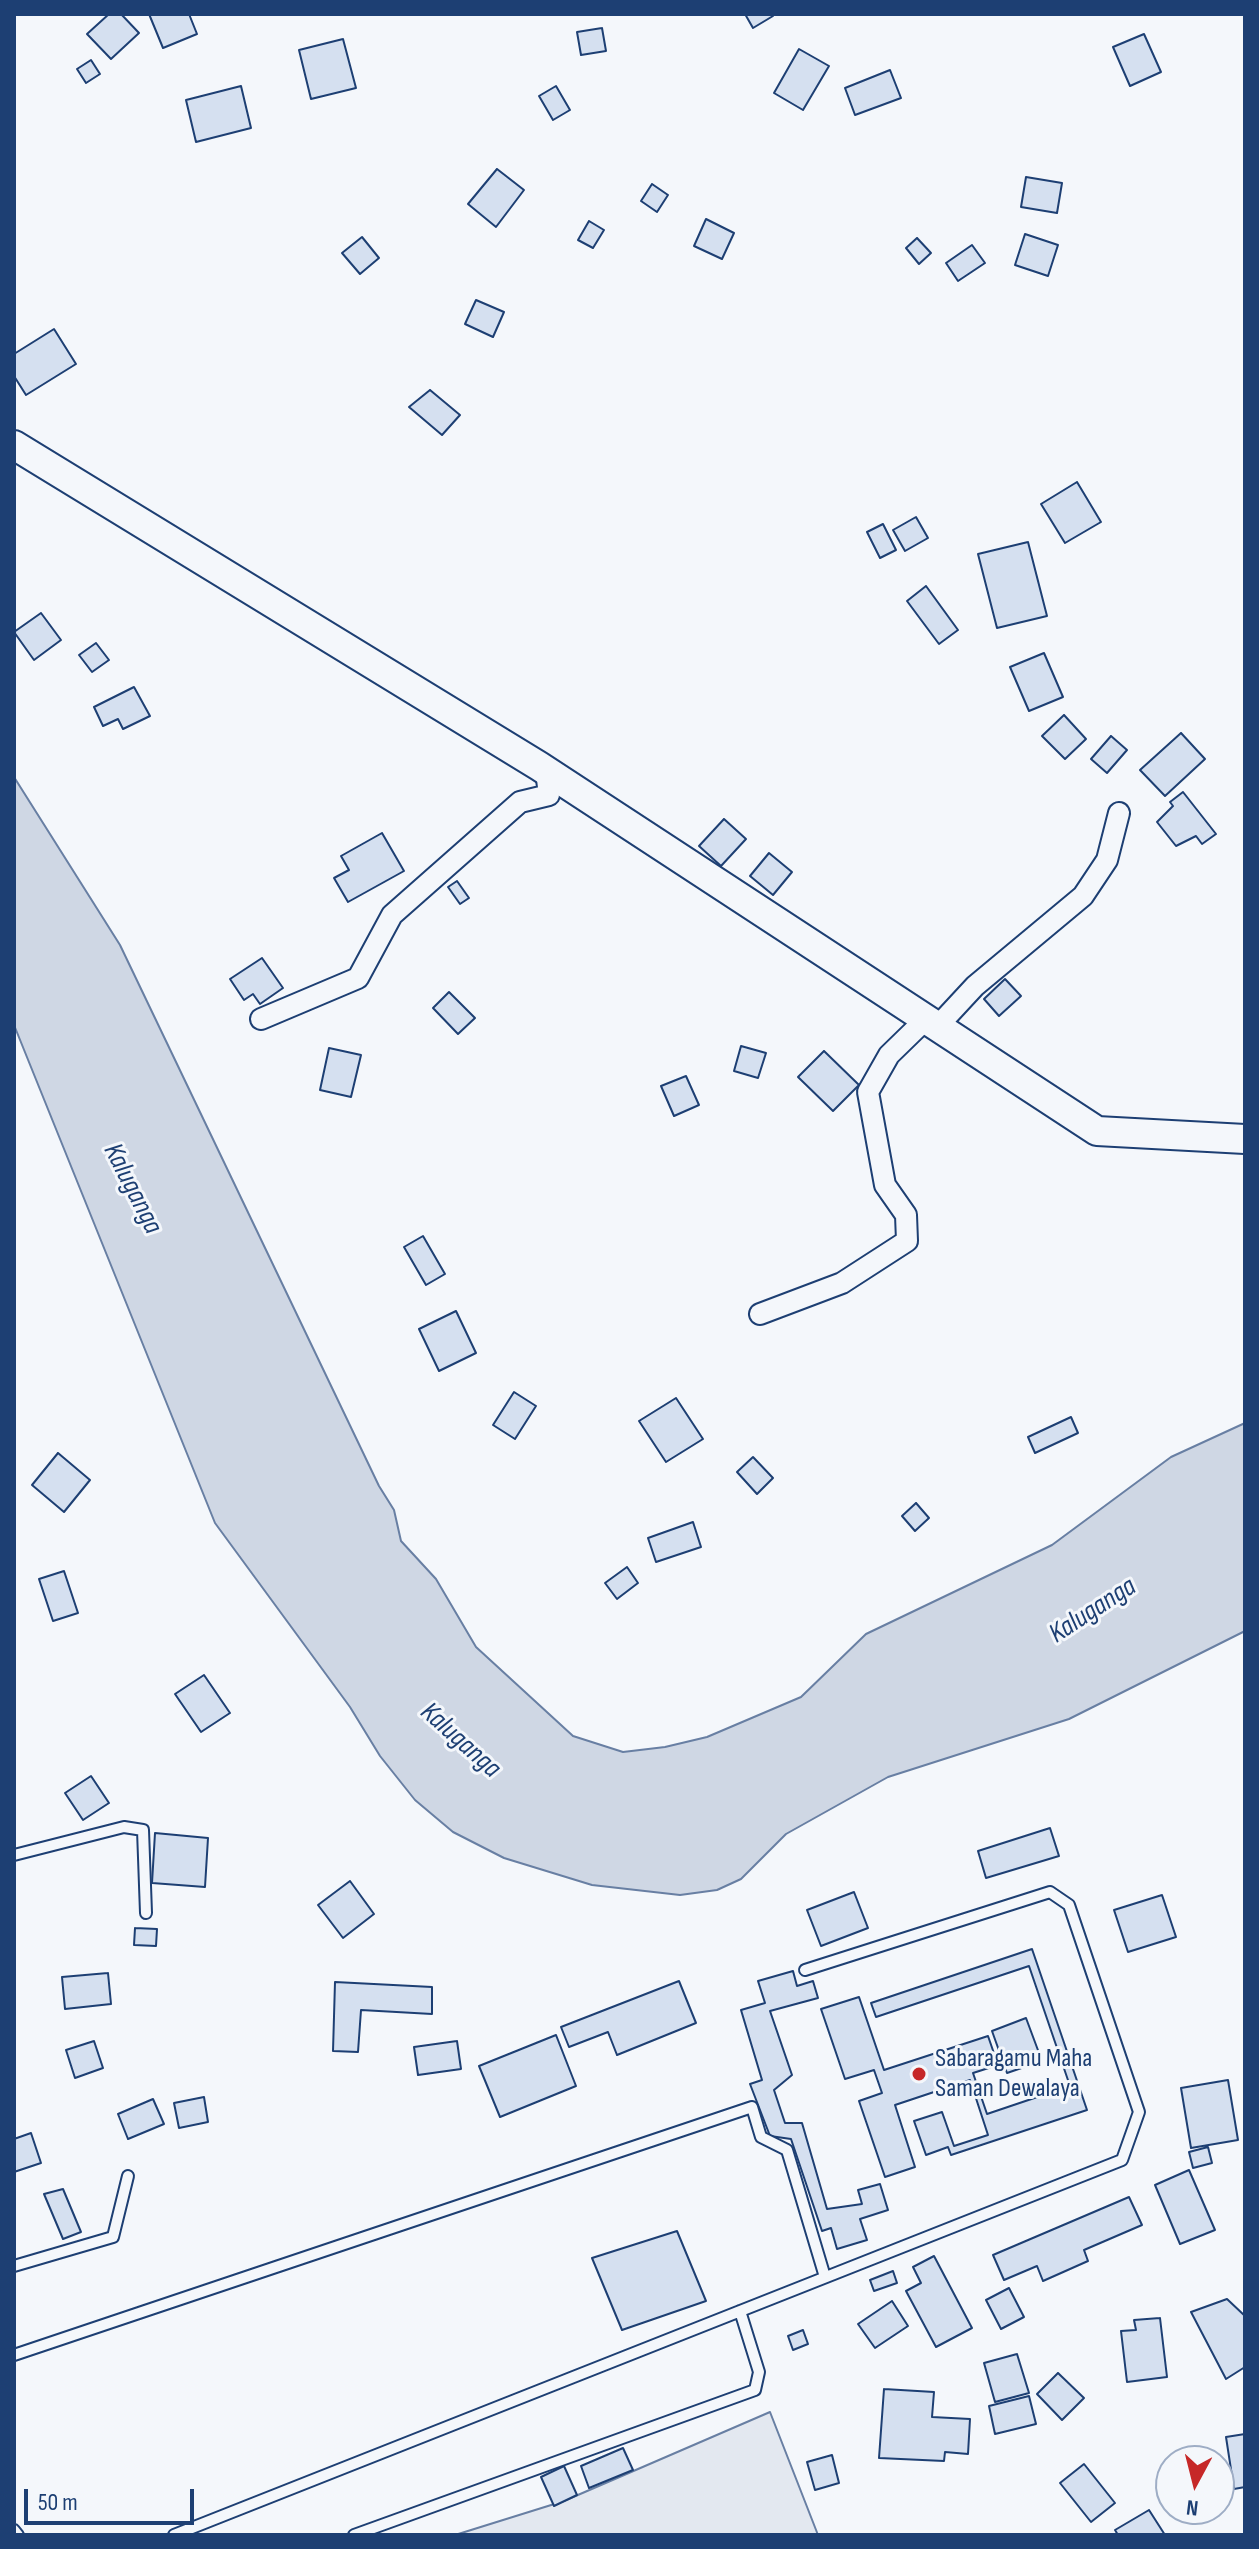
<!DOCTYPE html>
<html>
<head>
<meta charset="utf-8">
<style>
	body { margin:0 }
	#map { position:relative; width:1259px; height:2549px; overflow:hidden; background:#f4f7fb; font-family:"Sofia Sans Condensed",sans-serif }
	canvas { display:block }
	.frame { position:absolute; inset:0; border:16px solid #1d3f73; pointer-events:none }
	.north { position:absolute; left:1155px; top:2445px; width:80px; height:80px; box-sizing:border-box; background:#f4f7fb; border:2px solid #9eadc5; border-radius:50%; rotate:187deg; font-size:22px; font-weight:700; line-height:32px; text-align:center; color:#1d3f73 }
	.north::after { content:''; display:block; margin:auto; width:28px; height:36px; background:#c62828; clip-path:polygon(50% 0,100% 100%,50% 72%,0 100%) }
	.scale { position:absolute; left:24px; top:2489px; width:170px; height:36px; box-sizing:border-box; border:4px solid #1d3f73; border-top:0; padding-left:10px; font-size:24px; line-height:28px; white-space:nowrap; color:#1d3f73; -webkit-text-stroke:6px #f4f7fb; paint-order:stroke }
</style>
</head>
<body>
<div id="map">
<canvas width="1259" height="2549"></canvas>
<div class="frame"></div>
<div class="north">N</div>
<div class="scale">50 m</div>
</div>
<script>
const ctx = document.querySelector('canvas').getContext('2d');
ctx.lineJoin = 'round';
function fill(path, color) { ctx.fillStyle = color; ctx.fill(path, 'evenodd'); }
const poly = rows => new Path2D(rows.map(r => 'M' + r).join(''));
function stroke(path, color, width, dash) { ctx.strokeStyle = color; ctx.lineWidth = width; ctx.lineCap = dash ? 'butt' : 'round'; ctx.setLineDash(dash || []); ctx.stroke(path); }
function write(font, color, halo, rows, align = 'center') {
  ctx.font = font + ' "Sofia Sans Condensed",sans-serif'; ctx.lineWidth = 6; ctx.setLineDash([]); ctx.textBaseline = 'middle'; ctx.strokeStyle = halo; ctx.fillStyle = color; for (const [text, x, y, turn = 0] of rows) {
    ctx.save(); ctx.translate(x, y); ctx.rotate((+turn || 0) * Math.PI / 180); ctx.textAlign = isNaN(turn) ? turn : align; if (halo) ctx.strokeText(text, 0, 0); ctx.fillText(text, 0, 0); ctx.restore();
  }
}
const parking = poly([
	[770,2412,818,2535,455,2535,564,2501,770,2412]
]);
const water = poly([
	[14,777,120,945,379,1486,394,1510,401,1541,436,1579,476,1647,573,1736,623,1752,665,1747,707,1737,801,1697,866,1634,1052,1545,1171,1457,1245,1423,1245,1631,1069,1719,888,1777,786,1834,741,1879,717,1890,680,1895,592,1885,504,1858,453,1832,415,1800,380,1756,350,1707,215,1523,14,1025,14,777]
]);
const building = poly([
	[109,14,121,14,139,33,111,59,87,34,109,14],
	[149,14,189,14,197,34,163,48,149,14],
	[745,14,772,14,773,16,753,28,745,14],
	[602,28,606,51,581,55,577,32,602,28],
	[1144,34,1161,72,1130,86,1113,47,1144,34],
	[343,39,356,88,311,99,299,50,343,39],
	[799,49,829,66,803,110,774,93,799,49],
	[91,60,100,74,86,83,77,69,91,60],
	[890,70,901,98,855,115,845,88,890,70],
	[241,86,251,128,196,142,186,100,241,86],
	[556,86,570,110,553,120,539,96,556,86],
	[497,169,524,190,496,227,468,204,497,169],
	[1026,177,1062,183,1057,213,1021,207,1026,177],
	[652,184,668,195,657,212,641,201,652,184],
	[706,219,734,233,722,259,694,246,706,219],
	[589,221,604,230,593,248,578,240,589,221],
	[1025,234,1058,245,1048,276,1015,265,1025,234],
	[362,237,379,258,360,274,342,253,362,237],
	[917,238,931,253,919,264,906,248,917,238],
	[972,245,985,263,958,281,946,263,972,245],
	[476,300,504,312,493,337,465,324,476,300],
	[54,329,76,364,26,395,14,376,14,354,54,329],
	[430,390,460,415,442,435,409,407,430,390],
	[1077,482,1101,522,1065,543,1041,504,1077,482],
	[916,517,928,538,905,551,893,530,916,517],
	[883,524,896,550,880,558,867,532,883,524],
	[1028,542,1047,616,997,628,978,554,1028,542],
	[926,586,958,630,939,644,907,601,926,586],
	[41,613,61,640,34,660,14,632,41,613],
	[96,643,109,660,92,672,79,655,96,643],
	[1044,653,1063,697,1029,711,1010,667,1044,653],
	[134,687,150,716,123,729,118,719,103,726,94,707,134,687],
	[1064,715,1086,739,1065,759,1042,736,1064,715],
	[1181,733,1205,759,1165,796,1140,770,1181,733],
	[1111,736,1127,750,1107,773,1091,759,1111,736],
	[1183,792,1216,834,1202,844,1196,836,1176,846,1157,822,1173,806,1170,802,1183,792],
	[724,819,746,839,721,866,699,846,724,819],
	[382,833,404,871,348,902,334,878,349,870,341,856,382,833],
	[769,853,792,872,773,895,750,876,769,853],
	[457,881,469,898,460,904,448,887,457,881],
	[262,958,283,988,260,1004,253,994,244,1000,230,979,262,958],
	[1005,979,1021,996,999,1016,984,999,1005,979],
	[449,992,475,1018,458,1034,433,1008,449,992],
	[741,1046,766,1053,758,1078,734,1071,741,1046],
	[329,1048,361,1055,351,1097,320,1090,329,1048],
	[824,1051,859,1085,833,1111,798,1077,824,1051],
	[686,1076,699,1105,674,1116,661,1086,686,1076],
	[423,1236,445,1274,426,1285,404,1247,423,1236],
	[456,1311,476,1353,439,1371,419,1329,456,1311],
	[514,1392,536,1406,515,1439,493,1425,514,1392],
	[676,1398,703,1439,666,1462,639,1421,676,1398],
	[1071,1417,1078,1433,1035,1453,1028,1437,1071,1417],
	[58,1453,90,1480,64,1512,32,1485,58,1453],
	[753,1457,773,1478,757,1494,737,1472,753,1457],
	[916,1503,929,1518,915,1531,902,1516,916,1503],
	[693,1522,701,1547,656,1562,648,1538,693,1522],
	[627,1567,638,1583,617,1599,605,1583,627,1567],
	[64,1571,78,1613,53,1621,39,1579,64,1571],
	[204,1675,230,1713,201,1732,175,1694,204,1675],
	[91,1776,109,1803,83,1820,65,1793,91,1776],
	[1050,1828,1059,1856,986,1878,978,1851,1050,1828],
	[155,1833,208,1838,205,1887,152,1883,155,1833],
	[350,1881,374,1914,343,1938,318,1905,350,1881],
	[854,1892,868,1928,821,1946,807,1910,854,1892],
	[1162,1895,1176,1937,1128,1952,1114,1910,1162,1895],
	[135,1928,157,1929,156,1946,134,1945,135,1928],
	[1032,1949,1087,2110,951,2155,948,2147,926,2155,914,2121,942,2112,954,2146,988,2135,970,2080,895,2105,915,2167,885,2177,859,2101,882,2093,874,2070,845,2079,821,2009,859,1997,884,2070,988,2036,998,2065,973,2073,987,2114,1070,2086,1029,1966,876,2017,871,2003,1032,1949],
	[793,1971,797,1986,813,1981,818,1998,770,2011,792,2075,774,2090,785,2123,802,2123,827,2209,862,2204,858,2190,880,2184,888,2210,860,2219,867,2240,837,2249,831,2228,822,2231,791,2139,770,2136,750,2084,762,2080,741,2010,765,2003,758,1981,793,1971],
	[108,1973,111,2004,65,2009,62,1977,108,1973],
	[679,1981,696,2023,617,2055,608,2032,569,2047,561,2027,679,1981],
	[335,1982,432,1987,432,2014,361,2010,358,2052,333,2051,335,1982],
	[1026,2018,1042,2061,1007,2073,992,2031,1026,2018],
	[556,2035,576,2086,500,2117,479,2066,556,2035],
	[94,2041,103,2068,75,2078,66,2050,94,2041],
	[457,2041,461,2069,418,2075,414,2047,457,2041],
	[1228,2080,1238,2140,1191,2148,1181,2088,1228,2080],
	[204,2097,208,2122,179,2128,174,2103,204,2097],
	[153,2099,164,2124,128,2139,118,2114,153,2099],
	[31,2133,41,2163,14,2172,14,2139,31,2133],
	[1208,2147,1212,2163,1193,2168,1189,2152,1208,2147],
	[1189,2170,1215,2230,1180,2244,1155,2185,1189,2170],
	[63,2189,81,2232,63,2239,44,2194,63,2189],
	[1129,2197,1142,2225,1084,2250,1088,2261,1043,2281,1037,2266,1004,2280,993,2255,1129,2197],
	[677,2231,706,2301,622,2330,592,2258,677,2231],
	[934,2256,972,2328,936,2347,906,2291,921,2283,913,2267,934,2256],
	[893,2271,897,2283,874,2291,870,2280,893,2271],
	[1009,2288,1024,2317,1001,2329,986,2300,1009,2288],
	[1227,2299,1245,2316,1245,2367,1226,2379,1191,2312,1227,2299],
	[892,2301,908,2326,875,2348,858,2324,892,2301],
	[1160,2318,1167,2377,1127,2382,1121,2331,1136,2330,1134,2320,1160,2318],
	[803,2330,808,2344,793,2350,788,2336,803,2330],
	[1017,2354,1029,2393,995,2402,984,2363,1017,2354],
	[1058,2373,1084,2398,1062,2420,1037,2394,1058,2373],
	[884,2389,934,2392,932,2417,970,2419,968,2454,945,2452,944,2461,879,2458,884,2389],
	[1029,2396,1036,2424,995,2434,989,2406,1029,2396],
	[1245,2434,1245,2487,1234,2489,1226,2437,1245,2434],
	[623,2448,633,2470,589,2488,581,2466,623,2448],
	[1208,2449,1210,2461,1174,2461,1173,2454,1208,2449],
	[832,2455,839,2483,815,2490,807,2462,832,2455],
	[1084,2464,1115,2503,1091,2522,1060,2483,1084,2464],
	[564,2466,577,2495,554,2506,541,2477,564,2466],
	[1149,2510,1165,2535,1118,2535,1115,2530,1149,2510]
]);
const lane = poly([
	[14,1855,124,1827,143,1830,146,1913],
	[14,2266,113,2237,128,2176],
	[14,2355,752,2107,761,2137,787,2150,825,2277],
	[14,2530,18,2535],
	[174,2535,1122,2160,1139,2112,1069,1905,1050,1892,805,1970],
	[354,2535,755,2390,759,2372,740,2311]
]);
const street = poly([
	[261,1019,358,978,392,915,520,802,549,795,546,771],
	[937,1027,975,986,1083,896,1107,860,1119,813],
	[760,1314,842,1283,907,1241,906,1215,885,1185,868,1092,889,1055,926,1019]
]);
const secondary = poly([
	[14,445,539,766,1097,1131,1245,1139]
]);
const markers = [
	[919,2074,8,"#c62828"]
];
const poiNames = [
	["Sabaragamu Maha",935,2059],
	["Saman Dewalaya",935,2089]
];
const waterNames = [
	["Kaluganga",132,1189,63],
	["Kaluganga",1093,1611,-33],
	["Kaluganga",460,1741,42]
];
fill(parking, '#e3e8f0');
stroke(parking, '#687fa3', 2);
fill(water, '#cfd7e4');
stroke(water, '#687fa3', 2);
fill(building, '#d5e0f0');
stroke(building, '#1d3f73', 2);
stroke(lane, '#1d3f73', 14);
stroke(street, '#1d3f73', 24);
stroke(secondary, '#1d3f73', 32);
stroke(lane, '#f4f7fb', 10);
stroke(street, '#f4f7fb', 20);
stroke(secondary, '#f4f7fb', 28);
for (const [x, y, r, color] of markers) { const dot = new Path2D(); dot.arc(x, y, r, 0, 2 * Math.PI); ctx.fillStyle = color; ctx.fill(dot); stroke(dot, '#f4f7fb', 3); }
write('26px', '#1d3f73', '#f4f7fb', poiNames, 'left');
write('italic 28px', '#1d3f73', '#f4f7fb', waterNames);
</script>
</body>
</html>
